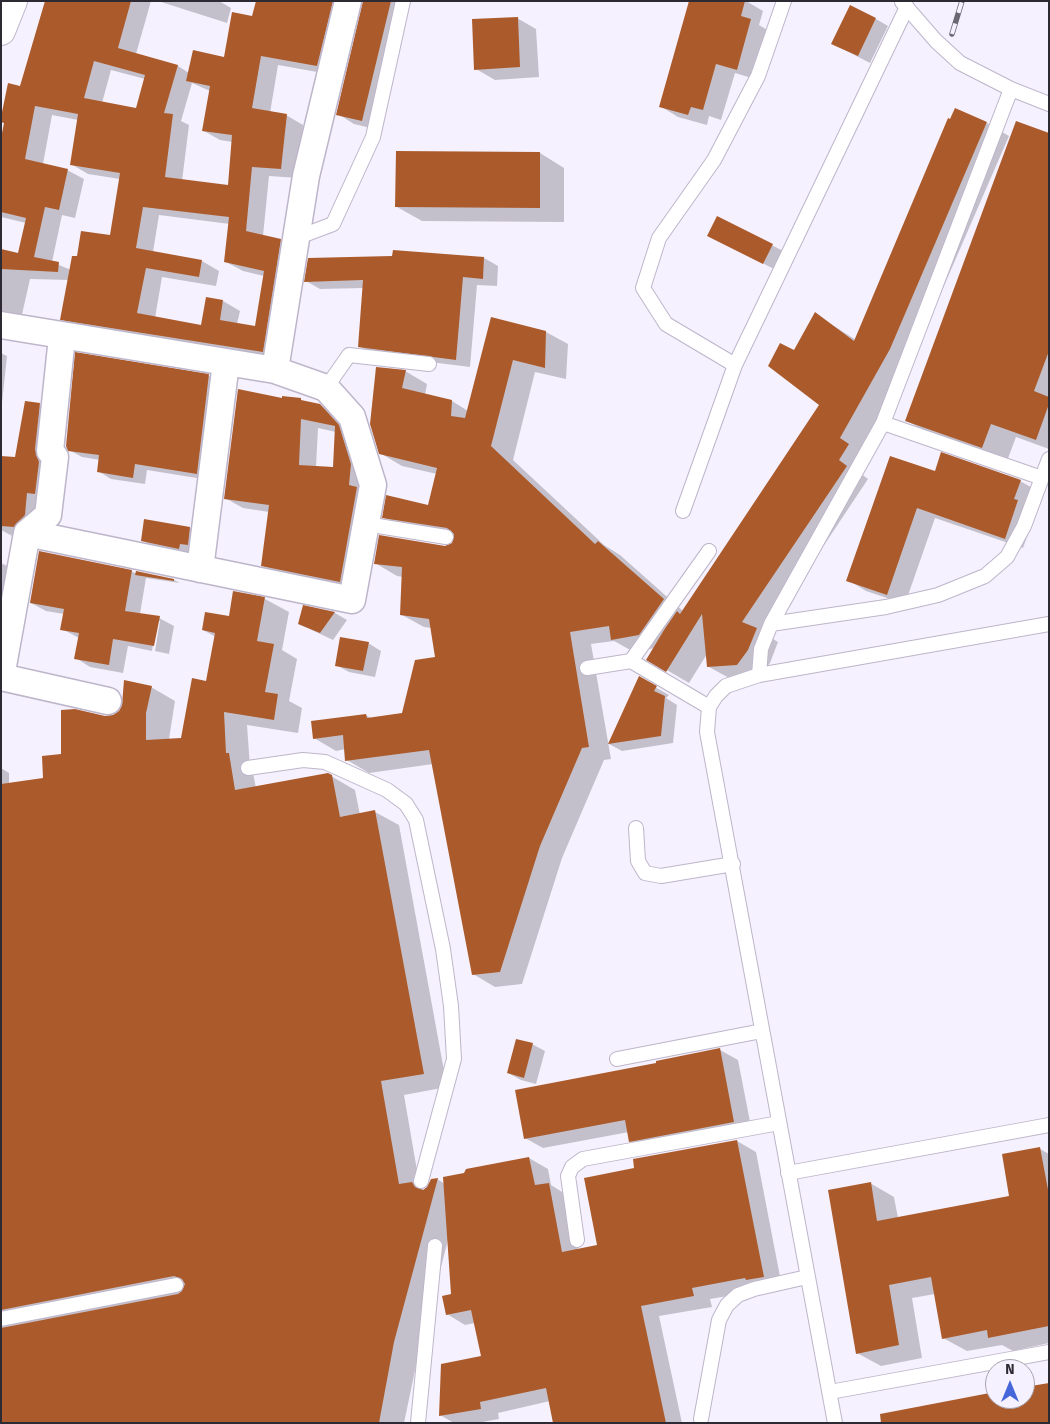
<!DOCTYPE html>
<html>
<head>
<meta charset="utf-8">
<style>
	body { margin:0 }
	#map { position:relative; width:1050px; height:1424px; overflow:hidden; background:#f6f1fe; font-family:"Fira Sans",sans-serif }
	canvas { display:block }
	.frame { position:absolute; inset:0; border:2px solid #2e2a33; pointer-events:none }
	.north { position:absolute; left:985px; top:1359px; width:50px; height:50px; box-sizing:border-box; background:#f6f1fe; border:1px solid #a6a1ad; border-radius:50%; rotate:0deg; font-size:14px; font-weight:700; line-height:20px; text-align:center; color:#2e2a33 }
	.north::after { content:''; display:block; margin:auto; width:18px; height:22px; background:#4667da; clip-path:polygon(50% 0,100% 100%,50% 72%,0 100%) }
</style>
</head>
<body>
<div id="map">
<canvas width="1050" height="1424"></canvas>
<div class="frame"></div>
<div class="north">N</div>
</div>
<script>
const ctx = document.querySelector('canvas').getContext('2d');
ctx.lineJoin = 'round';
function fill(path, color) { ctx.fillStyle = color; ctx.fill(path, 'evenodd'); }
const poly = rows => new Path2D(rows.map(r => 'M' + r).join(''));
function stroke(path, color, width, dash) { ctx.strokeStyle = color; ctx.lineWidth = width; ctx.lineCap = dash ? 'butt' : 'round'; ctx.setLineDash(dash || []); ctx.stroke(path); }
const shadow = poly([
	[46,1,151,1,136,54,178,66,189,73,225,59,253,17,302,1,354,1,334,75,278,65,270,113,286,115,303,125,298,178,269,176,263,236,280,240,297,250,279,361,79,329,62,319,69,280,30,279,21,319,1,315,1,251,18,254,26,223,1,217,1,145,5,124,2,122,21,87],
	[111,70,145,79,137,109,102,103],
	[192,83,210,91,204,131,220,140,233,142,229,186,182,181,189,125,181,121],
	[52,115,78,120,71,164,88,174,120,179,111,237,78,257,71,270,52,262,62,215,75,218,84,179,67,170,43,164],
	[159,215,230,224,226,262,243,271,264,276,256,327,237,324,240,311,223,301,202,326,155,318,162,277,216,286,219,271,202,261,153,252],
	[158,1,219,1,231,8,227,23],
	[364,1,410,1,379,130,354,124,338,114],
	[692,1,746,1,763,11,759,25,769,31,755,79,735,73,721,120,709,116,707,125,678,117,660,106],
	[517,18,536,29,539,77,495,80,476,69],
	[876,19,888,26,870,63,833,44],
	[987,123,1009,136,911,362,860,473,868,479,765,634,778,642,770,663,759,677,731,679,709,667,707,654,689,683,648,659,655,648,634,652,614,641,591,644,611,759,604,760,562,858,522,984,495,987,473,974,433,764,369,773,347,760,346,749,336,751,314,738,366,715,372,719,403,715,436,658,431,628,424,627,402,615,403,577,397,576,375,563,445,547,454,544,455,538,406,530,384,517,429,506,437,474,402,466,380,453,405,371,427,384,425,395,452,401,468,411,492,318,546,332,568,344,566,379,535,372,513,460,604,545,620,555,683,611,820,404,794,352,815,314,856,340],
	[1049,134,1049,449,1016,437,1007,461,932,435,907,421],
	[540,153,564,168,564,222,422,221,397,207],
	[718,217,785,252,776,270,721,242],
	[394,251,484,258,498,266,497,286,477,285,470,367,374,355,359,346,364,288,320,289,306,281,393,258],
	[1,353,7,356,1,412],
	[77,354,209,376,222,383,209,480,147,470,145,484,111,479,98,471,100,460,82,457,69,450],
	[284,397,320,405,338,416,368,475,357,591,280,575,262,565,269,512,243,508,225,498],
	[318,428,336,432,334,468,316,467],
	[40,405,63,418,63,476,16,538,1,530,1,457,16,459],
	[935,473,1020,481,1038,491,1036,512,1023,548,935,518,905,604,866,591,848,580],
	[190,528,202,535,192,555,155,548,142,540],
	[1,563,30,577,1,674],
	[131,571,137,574,174,580,180,583,146,578,140,614,159,618,174,626,169,654,155,651,160,621,157,621,152,651,128,646,123,673,90,667,76,658,79,638,62,629,64,614,46,611,31,603],
	[234,592,265,599,289,612,282,650,297,659,289,701,302,708,298,733,247,725,250,767,252,768,256,788,331,776,355,790,360,815,375,812,399,825,447,1087,404,1095,420,1188,424,1190,437,1179,445,1184,529,1158,548,1169,551,1185,567,1195,578,1250,598,1246,636,1169,737,1141,756,1152,782,1287,710,1299,712,1307,659,1316,682,1423,555,1423,550,1401,498,1413,499,1419,477,1423,454,1423,440,1415,482,1357,475,1323,465,1325,447,1314,453,1295,448,1240,418,1356,404,1423,1,1423,1,768,9,773,9,784,45,780,63,755,105,717,113,716,151,687,175,701,169,739,182,739,207,682,216,637,203,630,230,618],
	[304,607,335,613,347,620,333,640,299,624],
	[368,643,381,651,375,677,349,672,336,665],
	[639,678,669,695,666,698,677,705,673,743,622,751,609,744],
	[532,1044,545,1051,536,1084,521,1080,508,1073],
	[720,1050,738,1060,752,1132,649,1151,630,1141,629,1132,543,1148,525,1138,657,1064],
	[1040,1149,1049,1154,1049,1343,1013,1351,1002,1345,967,1351,943,1338,935,1294,912,1298,922,1358,881,1366,857,1353,870,1183,894,1197,898,1218,1010,1197]
]);
const building = poly([
	[45,1,131,1,118,48,178,65,164,113,173,114,165,177,228,185,232,135,202,131,210,86,186,81,193,50,224,57,232,12,252,16,256,1,333,1,317,66,261,56,252,108,287,114,281,169,252,167,246,231,281,239,263,352,60,320,72,256,77,256,81,231,110,235,120,173,70,165,78,114,35,106,25,159,68,169,59,210,45,207,34,257,59,262,58,272,1,269,1,249,18,253,26,218,1,212,1,138,4,123,1,122,1,117,8,83,20,86],
	[94,61,145,75,136,108,84,98],
	[143,207,229,217,224,262,264,271,255,326,220,320,223,300,206,297,201,325,137,313,146,268,199,277,202,260,136,248],
	[363,1,391,1,362,121,336,115],
	[689,1,745,1,741,16,751,19,737,70,716,64,703,110,691,107,688,115,659,107],
	[850,5,876,18,858,56,831,44],
	[518,17,520,67,474,70,472,19],
	[955,108,987,122,890,349,840,438,849,444,839,460,847,466,742,622,757,628,748,650,737,665,707,667,702,614,666,672,646,660,664,630,677,611,680,614,819,405,768,366,780,343,794,350,815,312,854,341,948,118,950,119],
	[1016,121,1049,133,1049,351,1034,391,1049,397,1049,404,1036,440,991,424,982,448,905,421],
	[396,151,540,152,540,208,395,207],
	[717,216,773,244,763,264,707,236],
	[393,250,484,257,483,279,463,277,456,360,358,347,363,280,304,282,308,258,392,256],
	[491,317,546,331,545,368,513,360,491,446,595,544,598,541,664,599,639,635,611,640,609,626,570,632,589,747,582,748,540,846,500,972,472,975,429,750,345,761,343,735,313,739,311,721,366,714,367,718,402,713,415,660,435,657,429,619,400,615,402,567,374,564,379,535,445,546,452,543,454,534,447,528,382,518,386,495,428,505,437,468,379,454,370,424,376,367,406,370,402,388,452,400,451,416,465,418],
	[75,352,209,374,197,474,135,464,133,478,97,472,99,455,68,451,66,446],
	[238,389,282,398,282,396,301,398,301,400,320,404,339,425,351,464,349,485,357,487,340,582,261,566,269,505,224,499],
	[301,419,335,426,333,467,299,465],
	[25,401,40,403,35,449,39,462,35,494,27,493,25,515,14,527,1,526,1,456,15,457],
	[941,452,1021,480,1014,499,1018,500,1005,539,917,508,887,595,846,581,890,456,935,471],
	[144,519,190,527,188,545,180,544,179,549,141,541],
	[39,551,132,570,125,611,160,616,154,646,113,639,109,665,74,659,79,633,60,630,64,609,30,603],
	[136,571,174,579,174,581,135,575],
	[233,591,265,597,257,641,274,644,265,692,278,694,274,720,224,712,226,753,229,753,235,790,328,773,332,775,340,817,375,810,424,1074,381,1081,399,1184,412,1182,415,1187,423,1190,427,1187,431,1179,438,1178,394,1342,379,1423,1,1423,1,1328,178,1294,182,1291,185,1284,182,1279,174,1276,1,1310,1,784,43,778,42,756,61,754,61,710,75,709,105,716,113,715,119,711,122,705,124,680,152,686,146,713,146,740,181,738,192,678,206,681,215,633,202,630,205,612,229,616],
	[303,605,335,612,320,633,298,624],
	[340,637,369,642,363,671,335,666],
	[639,676,657,686,654,691,665,696,661,736,608,744],
	[516,1039,533,1043,524,1078,507,1073],
	[720,1048,734,1122,629,1142,625,1120,524,1139,515,1090,656,1063,656,1061],
	[737,1140,764,1277,746,1280,745,1278,692,1288,694,1296,641,1306,666,1423,553,1423,546,1388,480,1402,481,1409,439,1416,441,1364,481,1356,471,1310,446,1315,442,1296,451,1294,443,1177,464,1173,466,1169,529,1157,535,1185,549,1183,562,1252,597,1245,584,1178,634,1168,633,1159],
	[1040,1147,1049,1195,1049,1326,988,1338,987,1330,942,1339,931,1277,889,1285,899,1345,856,1354,828,1190,871,1182,877,1221,1009,1196,1002,1154],
	[1049,1383,1049,1423,881,1423,880,1414,995,1392,995,1399,1025,1399,1025,1387]
]);
const lane = poly([
	[902,2,936,41,960,63,1011,89,1049,104],
	[1011,89,883,423,771,624,886,607,938,595,985,576,1007,557,1024,526,1049,459],
	[296,238,333,224,373,137,403,1],
	[735,365,666,324,643,288,659,238,714,160,758,76,784,1],
	[326,388,349,355,429,364],
	[883,423,1042,478],
	[683,511,735,365,907,7],
	[366,524,446,537],
	[771,624,761,649,759,675,726,686,716,696,709,707,707,732,835,1423],
	[631,661,709,551],
	[587,668,631,661,709,707],
	[759,675,1049,624],
	[248,768,303,760,325,762,387,790,406,804,416,820,443,949,451,1006,454,1059,421,1181],
	[636,828,638,861,645,873,661,876,733,864],
	[617,1059,762,1031],
	[788,1173,1049,1125],
	[577,1240,568,1176,572,1167,583,1159,779,1123],
	[1,1319,176,1285],
	[830,1392,1049,1352],
	[701,1419,719,1320,727,1305,738,1295,754,1289,807,1277],
	[418,1423,435,1246]
]);
const street = poly([
	[1,325,275,370,326,388,352,417,373,485,352,600,27,533],
	[62,337,50,451,55,457,48,515,27,533,1,677,108,701],
	[275,370,306,176,348,1],
	[200,569,226,363]
]);
const secondary = poly([
	[1,31,13,1]
]);
const rail = poly([
	[952,34,962,1]
]);
fill(shadow, '#0003');
fill(building, '#ab5b2b');
stroke(lane, '#bdb5ca', 16);
stroke(street, '#bdb5ca', 29);
stroke(secondary, '#bdb5ca', 30);
stroke(lane, '#fff', 14);
stroke(street, '#fff', 26);
stroke(secondary, '#fff', 28);
stroke(rail, '#6c6872', 5.5);
stroke(rail, '#f6f1fe', 4, [11]);
</script>
</body>
</html>
